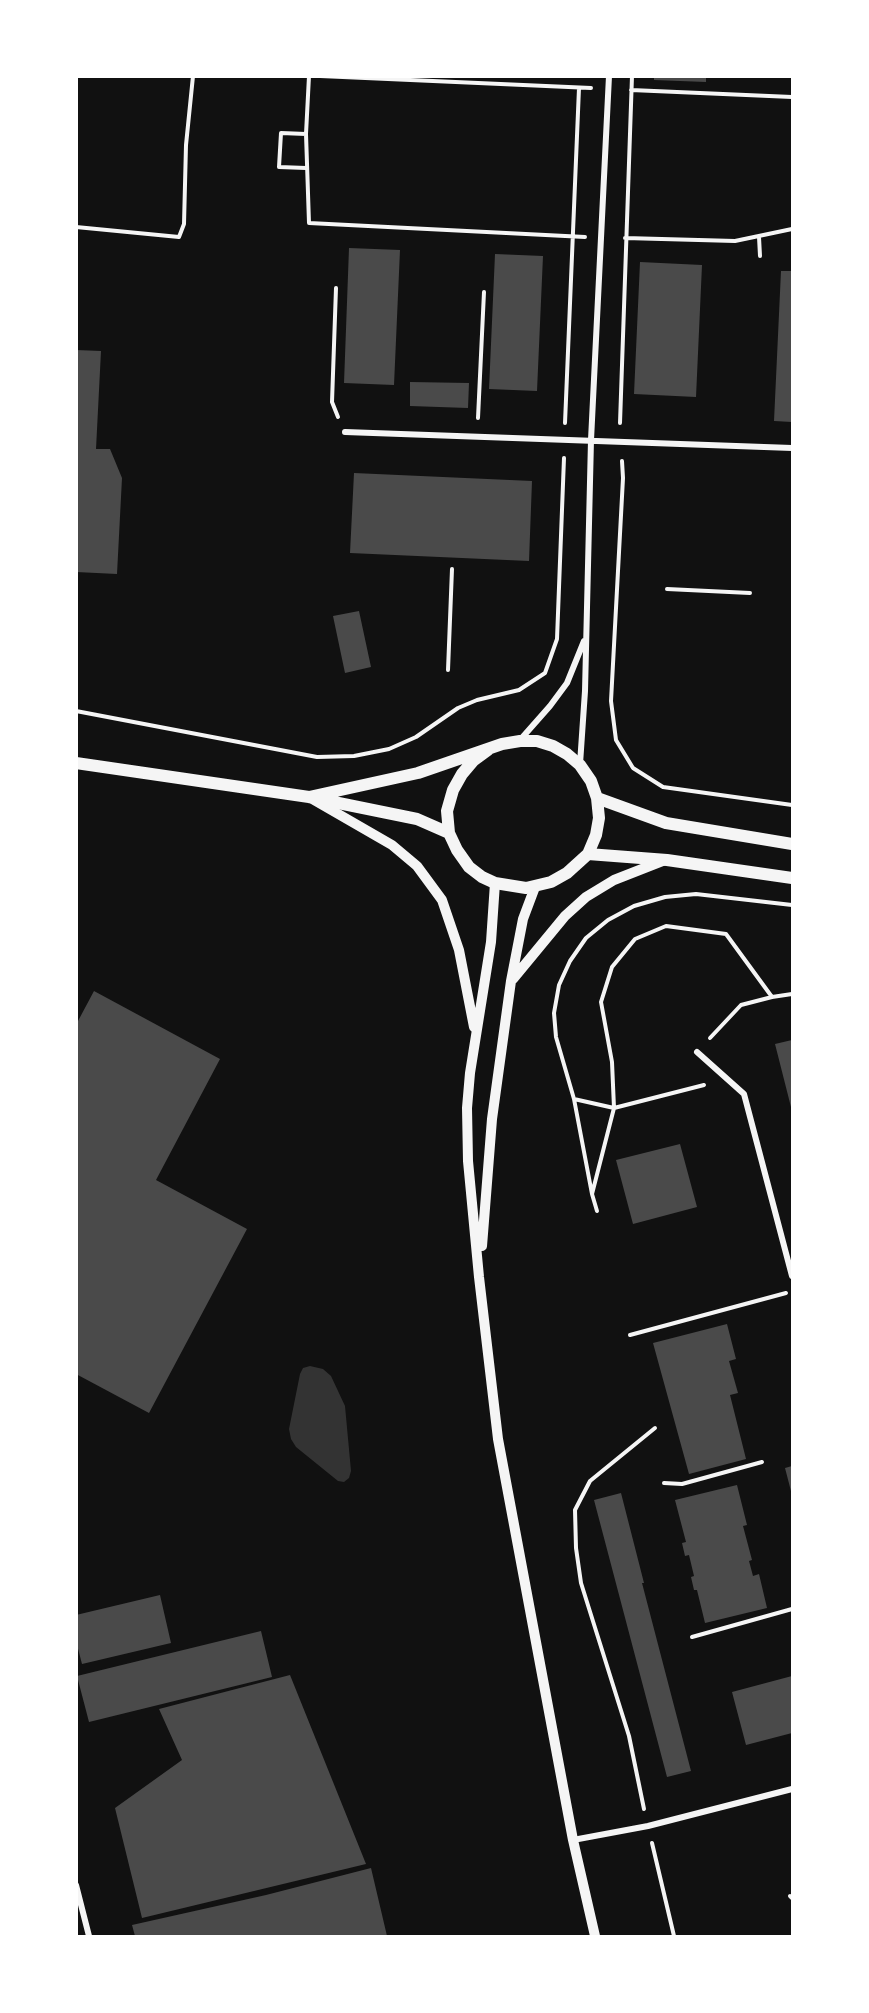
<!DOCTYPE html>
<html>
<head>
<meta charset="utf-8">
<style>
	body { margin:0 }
	#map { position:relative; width:869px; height:2013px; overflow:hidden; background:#111; font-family:Signika,sans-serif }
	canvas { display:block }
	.frame { position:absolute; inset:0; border:78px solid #fff; pointer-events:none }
</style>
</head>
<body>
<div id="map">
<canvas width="869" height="2013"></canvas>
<div class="frame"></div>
</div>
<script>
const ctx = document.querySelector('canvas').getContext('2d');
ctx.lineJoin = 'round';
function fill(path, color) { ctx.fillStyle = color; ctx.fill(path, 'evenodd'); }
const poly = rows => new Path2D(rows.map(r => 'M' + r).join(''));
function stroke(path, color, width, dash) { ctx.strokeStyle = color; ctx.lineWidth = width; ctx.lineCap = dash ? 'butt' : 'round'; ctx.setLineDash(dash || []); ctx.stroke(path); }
const water = poly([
	[310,1366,323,1369,331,1376,345,1406,351,1471,349,1478,344,1482,338,1481,296,1447,291,1439,289,1429,300,1374,303,1368]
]);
const building = poly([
	[654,76,706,76,706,82,654,80],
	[349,248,400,250,394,385,344,383],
	[495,254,543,256,537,391,489,389],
	[640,262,702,265,696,397,634,394],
	[781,271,792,271,792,422,774,421],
	[76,350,101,351,96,449,110,449,122,478,117,574,76,572],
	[410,382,469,383,468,408,410,406],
	[354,473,532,481,529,561,350,553],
	[359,611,371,667,345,673,333,616],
	[94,991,220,1059,156,1180,247,1229,149,1413,76,1374,76,1020,78,1021],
	[792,1040,792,1111,775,1044],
	[680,1144,697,1207,633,1224,616,1160],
	[727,1324,736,1359,729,1361,738,1393,730,1395,746,1459,689,1474,653,1343],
	[792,1466,792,1495,785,1468],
	[737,1485,747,1525,743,1526,752,1560,749,1561,753,1576,759,1574,767,1608,705,1623,697,1590,694,1590,691,1577,694,1576,689,1555,685,1556,682,1543,686,1542,675,1500],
	[621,1493,644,1583,642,1583,691,1771,667,1777,594,1500],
	[160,1595,171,1643,82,1664,76,1641,76,1615],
	[261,1631,272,1677,89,1722,77,1676],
	[290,1675,366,1864,142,1918,115,1808,182,1760,159,1709],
	[792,1676,792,1733,746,1745,732,1692],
	[371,1868,387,1936,135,1936,132,1925,266,1895]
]);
const path = poly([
	[309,76,306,134,309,223,585,237],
	[320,76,591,88],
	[631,90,792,97],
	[306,134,281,133,279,167,306,168],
	[76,227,179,237,184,224,186,145,193,76],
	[759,237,760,256],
	[625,238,735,241,792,229],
	[336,288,332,402,338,417],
	[478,418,484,292],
	[565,423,579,88],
	[620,423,632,76],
	[622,461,623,478,611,701,616,740,633,768,663,787,792,805],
	[667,589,750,593],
	[448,670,452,569],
	[76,711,317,757,354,756,389,749,416,737,458,708,477,700,519,690,545,673,557,639,564,458],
	[710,1038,741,1005,772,997],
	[574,1099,614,1108,704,1085],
	[592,1194,574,1099,556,1037,554,1013,559,985,570,961,586,938,608,920,634,906,665,897,696,894,792,905],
	[597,1211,592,1194,614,1108,612,1062,601,1002,612,967,635,939,666,926,726,934,772,997,792,994],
	[630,1335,786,1293],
	[664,1483,682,1484,762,1462],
	[692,1637,792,1609],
	[644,1809,629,1736,581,1583,576,1548,575,1510,590,1481,655,1428],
	[652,1843,674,1936],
	[790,1896,792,1898]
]);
const minor = poly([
	[345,432,792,448],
	[520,740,550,706,567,683,584,641],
	[580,764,585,691,591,440,609,76],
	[697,1052,744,1094,792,1276],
	[573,1840,648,1826,792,1789],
	[76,1885,89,1936]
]);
const tertiary = poly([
	[314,800,392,845,417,866,442,900,459,950,474,1027],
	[495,883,491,942,470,1073,467,1108,468,1161,479,1277,498,1439,573,1840,595,1936],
	[513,979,565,916,586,897,614,880,665,860],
	[482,1246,492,1119,511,981,523,919,535,887]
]);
const secondary = poly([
	[76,763,309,797,417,819,449,833],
	[309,797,418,773,502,744,520,741,537,741,553,746,567,754,580,765,591,781,597,798,599,818,596,835,588,854,567,873,551,882,526,888,495,883,482,877,469,867,457,850,449,833,447,811,453,790,462,774,473,761,488,750],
	[597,798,666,823,792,844],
	[588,854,667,860,792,878]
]);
fill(water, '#333');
fill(building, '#4a4a4a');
stroke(path, '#f5f5f5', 4);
stroke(minor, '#f5f5f5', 6);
stroke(tertiary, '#f5f5f5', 10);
stroke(secondary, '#f5f5f5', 12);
</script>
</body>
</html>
